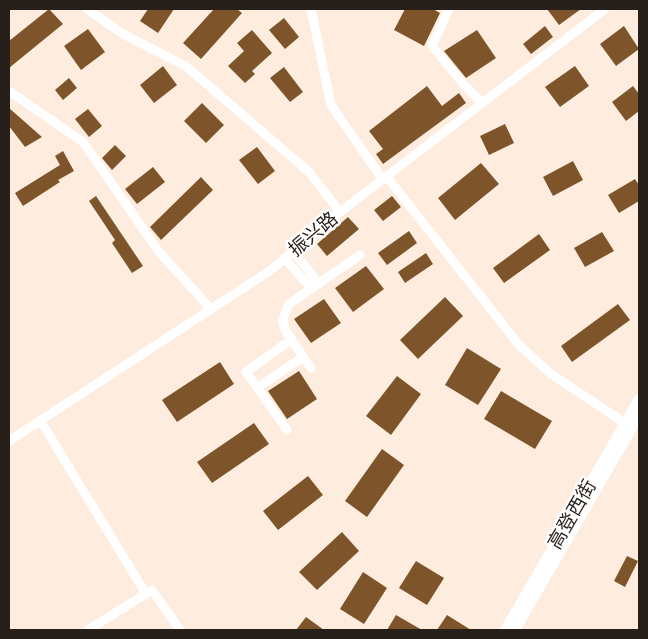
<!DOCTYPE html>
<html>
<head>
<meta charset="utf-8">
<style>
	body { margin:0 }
	#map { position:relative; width:648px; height:639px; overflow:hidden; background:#feedde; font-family:"Space Grotesk",sans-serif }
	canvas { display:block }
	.frame { position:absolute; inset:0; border:10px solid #261f1a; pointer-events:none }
</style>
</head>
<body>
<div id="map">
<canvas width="648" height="639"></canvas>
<div class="frame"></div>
</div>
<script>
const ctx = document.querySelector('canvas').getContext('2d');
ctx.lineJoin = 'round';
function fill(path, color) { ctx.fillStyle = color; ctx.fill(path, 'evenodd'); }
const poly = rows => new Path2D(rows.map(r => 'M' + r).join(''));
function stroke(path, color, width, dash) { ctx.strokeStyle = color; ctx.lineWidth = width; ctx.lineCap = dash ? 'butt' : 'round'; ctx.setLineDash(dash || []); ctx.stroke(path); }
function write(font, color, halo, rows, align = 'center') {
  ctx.font = font + ' "Space Grotesk","Noto Sans SC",sans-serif'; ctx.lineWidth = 5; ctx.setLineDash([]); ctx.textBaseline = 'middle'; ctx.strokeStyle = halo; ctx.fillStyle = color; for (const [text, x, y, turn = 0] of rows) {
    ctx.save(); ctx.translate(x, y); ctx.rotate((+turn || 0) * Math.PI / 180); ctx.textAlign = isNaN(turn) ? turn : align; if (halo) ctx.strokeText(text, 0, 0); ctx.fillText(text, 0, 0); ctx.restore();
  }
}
const building = poly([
	[49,9,63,24,9,68,9,41],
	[148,9,174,9,158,33,140,21],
	[214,9,237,9,242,13,201,59,183,43],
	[405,9,433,9,440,13,424,46,394,30],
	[547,9,581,9,559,25],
	[284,18,299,37,285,49,269,30],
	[545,26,553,37,531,54,523,44],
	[624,26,639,49,616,66,600,44],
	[88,29,105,52,81,70,64,46],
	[252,30,272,53,252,71,255,74,245,83,228,66,244,51,237,43],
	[477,30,496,58,466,78,444,51],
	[163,66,177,85,154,103,140,85],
	[575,66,589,86,560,107,545,87],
	[284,67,303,92,290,102,270,78],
	[69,78,77,88,63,100,55,90],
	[427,86,442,106,459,93,466,103,383,164,376,154,383,149,369,131],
	[633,86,639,94,639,111,626,121,612,102],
	[202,103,224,125,206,143,184,121],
	[9,108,42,137,25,147,9,126],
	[88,109,102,126,89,137,75,119],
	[505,124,514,143,489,155,480,136],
	[115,145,126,156,112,170,102,158],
	[257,147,275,171,258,184,239,160],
	[63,151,74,171,58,180,60,182,23,206,15,193,60,165,55,156],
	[573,161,583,180,553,196,543,177],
	[481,163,499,184,455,220,438,198],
	[153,167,165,182,137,204,125,189],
	[201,177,213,190,161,240,150,227],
	[635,179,639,185,639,201,619,213,608,195],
	[96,196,143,266,132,273,112,243,115,240,89,201],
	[392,196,401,207,383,221,374,210],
	[348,217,359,229,327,256,317,244],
	[409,231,417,243,387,265,378,253],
	[602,232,614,251,585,267,574,248],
	[539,234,550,250,504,283,493,268],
	[426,253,433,264,405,283,398,272],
	[366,266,384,289,353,312,335,288],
	[445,297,463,316,418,359,400,340],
	[324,299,341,323,311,343,294,319],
	[618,304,630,320,572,362,561,346],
	[467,348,501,369,478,405,445,385],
	[220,362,234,384,177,422,162,400],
	[299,371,317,399,287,419,268,391],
	[397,376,421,394,391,435,366,416],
	[501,391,552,421,535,449,484,419],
	[254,423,269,444,212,483,197,462],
	[382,449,404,465,367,517,345,501],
	[308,476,323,495,278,530,263,511],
	[342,532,359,551,317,590,299,572],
	[627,556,638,561,625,587,614,581],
	[416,561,444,578,427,605,399,588],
	[363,572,387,588,364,624,340,609],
	[396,615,422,630,387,630],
	[447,615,471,630,437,630],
	[306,617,324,630,296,630]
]);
const minor = poly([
	[87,9,123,34,187,67,309,172,340,212],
	[311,9,331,105,383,180],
	[449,9,432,46,465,86,482,103],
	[9,91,83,142,159,252,211,309],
	[387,177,519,345,551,374,625,423],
	[294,252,319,284],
	[285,259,312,289],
	[311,368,285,330,283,322,285,313,289,304,360,255],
	[257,388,303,357],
	[40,420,146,594],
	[287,430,246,372,291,340],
	[9,441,271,270,340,212,605,9],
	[88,630,152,590,180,630]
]);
const major = poly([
	[505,630,639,399],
	[515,630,639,416]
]);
const streetNames = [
	["振兴路",314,235,-40],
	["高登西街",573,515,-60]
];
fill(building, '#7e542b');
stroke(minor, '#fff', 9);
stroke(major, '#fff', 10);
write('19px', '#261f1a', '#fff', streetNames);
</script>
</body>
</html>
